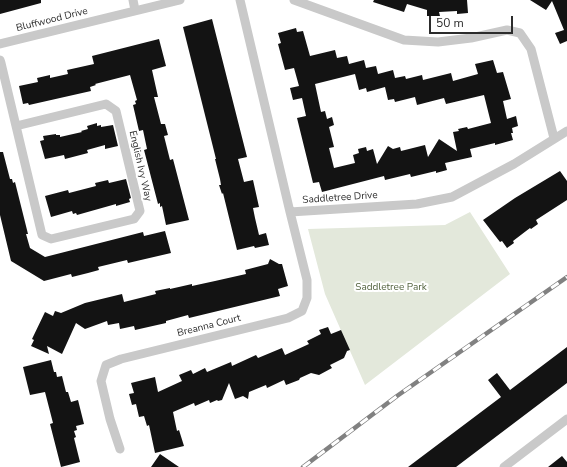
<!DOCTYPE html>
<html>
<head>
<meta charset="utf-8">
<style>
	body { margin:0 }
	#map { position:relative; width:567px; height:467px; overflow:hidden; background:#fff; font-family:"Nunito Sans",sans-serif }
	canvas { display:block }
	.scale { position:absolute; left:429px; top:16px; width:84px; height:18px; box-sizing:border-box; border:2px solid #2c2c2c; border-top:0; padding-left:5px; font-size:12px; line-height:14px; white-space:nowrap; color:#2c2c2c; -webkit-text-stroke:3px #fff; paint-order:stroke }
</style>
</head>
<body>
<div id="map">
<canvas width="567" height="467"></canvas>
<div class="scale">50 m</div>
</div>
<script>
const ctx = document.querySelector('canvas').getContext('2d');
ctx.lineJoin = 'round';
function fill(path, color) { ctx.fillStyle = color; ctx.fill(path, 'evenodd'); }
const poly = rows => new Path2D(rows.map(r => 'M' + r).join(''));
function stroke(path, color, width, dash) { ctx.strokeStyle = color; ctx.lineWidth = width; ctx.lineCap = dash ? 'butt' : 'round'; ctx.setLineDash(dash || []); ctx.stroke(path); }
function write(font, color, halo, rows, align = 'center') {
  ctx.font = font + ' "Nunito Sans",sans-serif'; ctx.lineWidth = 4; ctx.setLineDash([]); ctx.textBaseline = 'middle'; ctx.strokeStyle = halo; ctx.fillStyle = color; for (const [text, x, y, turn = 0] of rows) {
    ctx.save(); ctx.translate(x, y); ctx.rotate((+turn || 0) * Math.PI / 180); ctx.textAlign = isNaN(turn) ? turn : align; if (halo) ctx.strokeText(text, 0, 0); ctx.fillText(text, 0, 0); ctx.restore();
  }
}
const green = poly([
	[470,212,510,274,365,385,325,294,308,229,445,225]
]);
const building = poly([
	[0,0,41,0,41,3,0,14],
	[374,0,467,0,468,13,457,14,457,11,439,12,440,16,427,16,427,10,407,4,404,12,373,2],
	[530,0,567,0,567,41,560,44,555,33,564,30,552,1,546,10],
	[212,19,247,157,238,159,244,182,253,180,259,207,253,208,255,218,259,235,266,233,269,245,255,248,254,246,237,250,223,193,222,194,219,185,221,185,220,179,215,159,216,159,183,27],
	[296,28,297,32,303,31,310,56,335,50,337,58,347,56,349,64,364,60,366,68,376,66,378,74,393,70,395,78,405,76,406,79,422,75,423,80,451,73,453,81,478,74,475,64,493,60,497,73,503,72,511,99,503,101,507,119,516,116,518,126,512,128,513,133,511,133,513,140,495,145,495,143,470,149,472,157,445,163,447,170,436,173,436,171,411,177,410,174,385,180,384,176,322,192,319,182,313,183,297,118,306,116,302,98,293,100,290,88,299,86,294,68,285,70,278,44,281,43,278,33],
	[355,74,359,90,366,88,367,92,385,87,388,100,394,99,395,102,415,97,417,105,444,98,446,104,484,95,491,123,468,129,467,127,458,129,459,131,453,132,457,151,439,139,428,157,425,145,401,151,400,147,393,149,388,146,377,164,373,149,367,151,366,147,358,149,359,153,353,155,355,163,334,168,329,148,334,147,329,127,334,125,332,117,327,119,325,111,321,112,315,84],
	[159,39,166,66,152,70,158,97,154,97,161,124,165,124,168,135,164,136,170,160,173,159,189,220,166,225,162,206,160,207,160,203,158,204,144,150,147,149,143,130,139,131,133,105,136,104,135,101,137,100,130,75,95,84,96,85,90,87,91,91,29,105,28,103,23,104,19,86,38,82,37,78,50,75,50,78,68,74,67,70,94,64,92,56],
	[97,123,97,126,101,125,101,127,113,125,118,146,105,149,105,145,87,150,88,153,65,159,64,155,45,159,40,141,44,140,43,136,56,134,56,135,60,135,60,137,82,132,81,131,88,129,87,126],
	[0,152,3,152,10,179,12,179,13,183,15,182,28,234,26,234,30,248,45,257,143,232,144,236,165,231,171,253,128,263,127,260,98,267,99,270,88,273,72,277,71,274,44,281,11,261,0,215],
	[560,171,567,181,567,200,536,220,538,224,531,229,530,228,513,241,514,243,507,248,502,241,500,242,483,220,515,198],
	[126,179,131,198,129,199,130,202,116,206,116,204,77,215,76,213,73,214,72,211,51,217,45,196,68,190,69,193,96,186,95,183,108,180,109,183],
	[270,259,279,264,282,264,288,286,278,289,280,296,189,318,188,315,166,321,166,323,135,330,134,326,120,329,119,323,108,325,107,321,85,329,76,323,62,354,47,346,49,354,31,346,34,340,32,339,45,312,53,316,55,311,61,313,85,303,122,294,124,302,156,294,155,291,170,288,170,289,192,284,192,286,215,281,246,274,245,270,268,264],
	[328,327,331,334,341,330,350,350,347,351,344,358,330,365,332,368,319,375,311,373,300,378,299,380,286,385,284,380,267,388,266,385,249,392,248,399,243,396,235,399,229,383,222,400,218,401,217,400,210,403,209,400,195,406,194,403,173,412,177,431,179,430,184,446,155,453,149,425,147,426,144,416,139,417,136,404,132,405,129,394,134,393,131,383,155,377,158,392,182,381,179,375,191,370,193,374,205,368,207,372,231,362,232,366,256,355,258,358,282,348,285,355,309,344,307,341,321,334,319,330],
	[567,347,567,383,456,467,408,467,501,397,488,380,497,373,510,390],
	[51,360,54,372,56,372,57,377,62,376,66,392,68,392,71,402,78,400,84,424,76,426,77,430,74,431,76,437,74,438,80,462,61,467,50,424,53,423,45,392,30,395,23,367],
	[160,454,179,467,151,467],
	[562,456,567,462,567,467,548,467]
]);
const minor = poly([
	[133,0,135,10],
	[240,0,290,212,417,204,452,197,514,164,567,131],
	[294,0,404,40,438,42,471,38,507,30,520,33,531,49,554,138],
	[0,44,180,0],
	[0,60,1,63,16,126,42,235,51,239,134,219,140,211,116,111,106,104,16,126],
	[120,449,110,419,101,381,106,365,121,359,288,318,302,311,307,298,307,280,290,212],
	[504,467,567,419]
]);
const rail = poly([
	[303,467,397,396,567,277]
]);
const streetNames = [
	["Bluffwood Drive",52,20,-14],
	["English Ivy Way",140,166,77],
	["Saddletree Drive",340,198,-4],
	["Breanna Court",209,326,-14]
];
const parkNames = [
	["Saddletree Park",391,288]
];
fill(green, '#e3e8db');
fill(building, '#131313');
stroke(minor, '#c9c9c9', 9);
stroke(rail, '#818181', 4.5);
stroke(rail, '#fff', 3, [9]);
write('10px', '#2c2c2c', '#fff', streetNames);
write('10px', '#53633f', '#fff', parkNames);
</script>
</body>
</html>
